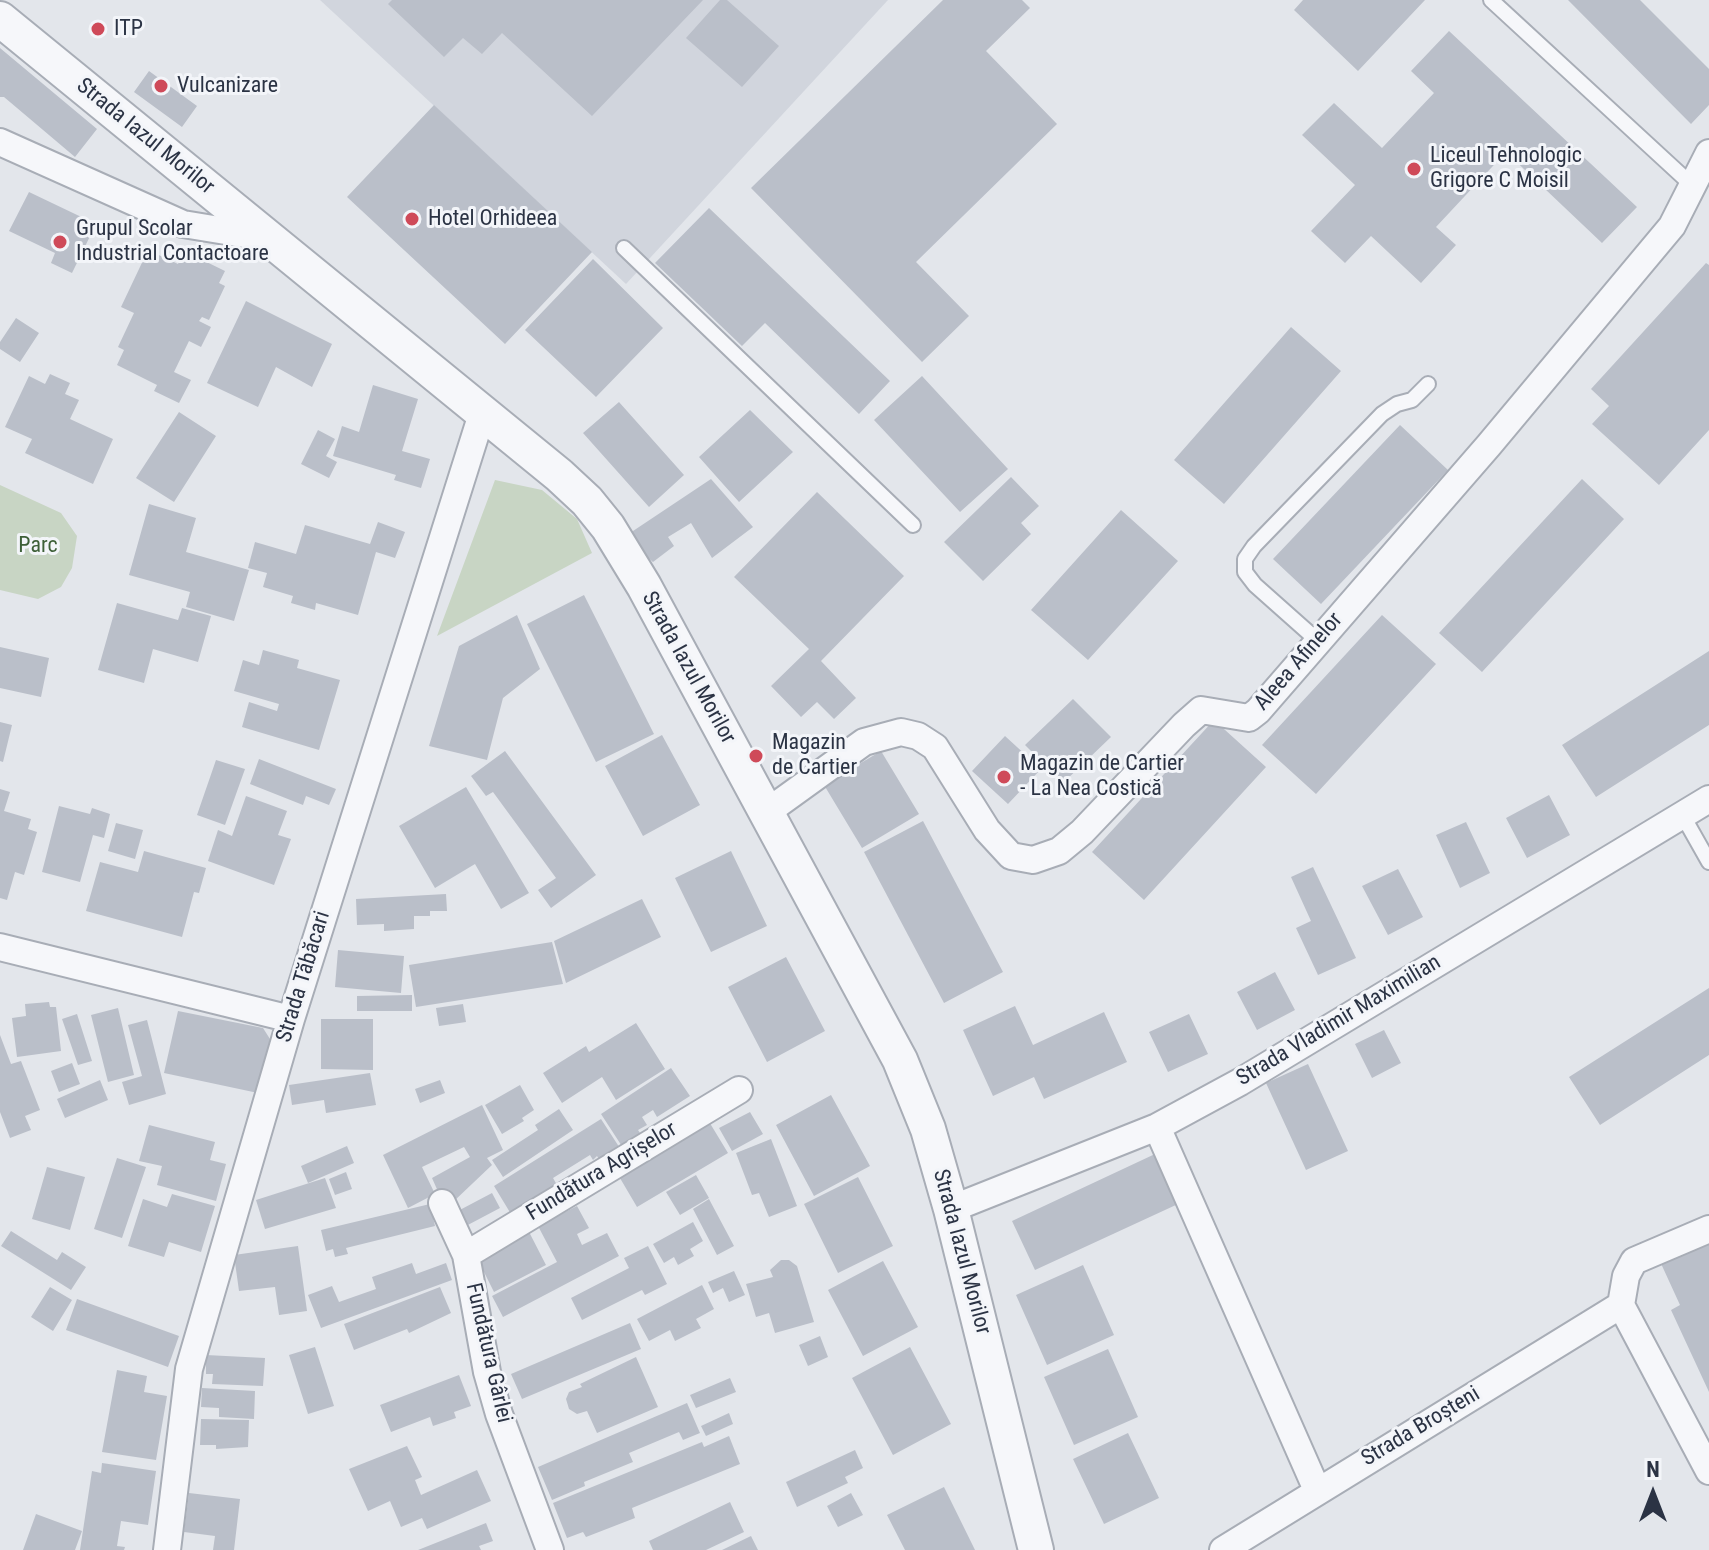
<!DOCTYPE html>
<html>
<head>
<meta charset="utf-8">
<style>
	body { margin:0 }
	#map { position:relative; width:1709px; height:1550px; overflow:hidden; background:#e3e6eb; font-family:"Roboto Condensed",sans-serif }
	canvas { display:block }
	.north { position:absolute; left:1613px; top:1454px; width:80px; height:80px; -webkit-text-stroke:6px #f3f5f9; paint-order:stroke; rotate:0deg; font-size:22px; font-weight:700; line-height:32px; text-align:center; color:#2b3344 }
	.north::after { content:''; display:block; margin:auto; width:28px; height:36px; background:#2b3344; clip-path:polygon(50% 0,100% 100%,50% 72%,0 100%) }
</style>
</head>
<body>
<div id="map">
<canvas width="1709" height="1550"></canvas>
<div class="north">N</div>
</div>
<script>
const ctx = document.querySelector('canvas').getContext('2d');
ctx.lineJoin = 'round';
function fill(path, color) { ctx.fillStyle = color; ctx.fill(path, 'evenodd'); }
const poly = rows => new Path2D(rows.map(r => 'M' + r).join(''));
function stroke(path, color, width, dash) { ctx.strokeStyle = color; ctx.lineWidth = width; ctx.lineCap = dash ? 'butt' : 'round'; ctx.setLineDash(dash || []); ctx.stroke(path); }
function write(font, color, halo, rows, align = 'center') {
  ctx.font = font + ' "Roboto Condensed",sans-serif'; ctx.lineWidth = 6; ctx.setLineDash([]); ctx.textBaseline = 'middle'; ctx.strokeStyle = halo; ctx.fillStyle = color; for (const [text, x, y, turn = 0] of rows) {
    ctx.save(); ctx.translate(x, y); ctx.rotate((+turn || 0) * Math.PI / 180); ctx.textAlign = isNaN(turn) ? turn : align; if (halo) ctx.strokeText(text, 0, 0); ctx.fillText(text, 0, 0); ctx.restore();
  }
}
const built = poly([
	[320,0,888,0,626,284]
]);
const green = poly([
	[495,480,542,490,577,519,592,553,437,636],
	[0,485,61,513,77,536,72,568,61,587,38,599,0,590]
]);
const building = poly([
	[392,0,703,0,592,116,502,33,482,54,463,38,444,57,388,4],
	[720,0,727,0,779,46,742,87,686,38],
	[943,0,1022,0,1030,8,986,51,1057,124,916,262,969,316,922,362,751,188],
	[1303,0,1425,0,1358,71,1294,10],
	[1568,0,1640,0,1709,69,1709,105,1691,124],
	[1449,31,1637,207,1602,243,1506,152,1436,227,1456,245,1421,283,1371,236,1345,263,1311,231,1355,185,1302,135,1334,103,1382,148,1434,93,1411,71],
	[0,48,97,129,75,157,4,97,0,97],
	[149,71,197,106,182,127,134,92],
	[434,105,592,252,505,344,347,197],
	[29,192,96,224,72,273,51,263,55,253,9,231],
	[709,208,890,381,859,414,765,323,742,346,655,263],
	[148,250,178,264,184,251,225,271,219,283,225,286,209,320,202,317,199,321,211,327,201,347,189,341,174,372,191,380,179,403,154,391,157,385,117,365,124,350,118,347,134,313,121,307],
	[593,259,663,328,596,397,525,330],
	[1706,263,1709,265,1709,430,1659,485,1592,424,1609,406,1591,389],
	[246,301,332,344,312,387,276,367,258,407,207,383],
	[16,318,39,333,20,362,0,349,0,342],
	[1291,327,1341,371,1224,504,1174,460],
	[50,374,70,383,65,394,79,400,70,419,113,439,93,484,25,453,32,439,5,427,29,376,45,384],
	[922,376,1008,469,960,512,874,420],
	[373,385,418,399,402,451,430,459,421,488,394,480,396,475,333,456,342,426,359,432],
	[619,402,684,475,649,507,583,433],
	[750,410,793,452,739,502,699,457],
	[179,412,216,436,174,502,136,478],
	[1400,425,1448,470,1321,604,1273,559],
	[318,430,335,439,326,456,337,462,329,478,301,464],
	[1011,477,1039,506,1021,523,1031,534,983,581,944,542],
	[711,479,753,527,712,558,691,523,668,537,674,546,653,562,624,537],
	[1582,479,1624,519,1482,672,1439,633],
	[817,492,904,576,821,661,856,698,834,719,817,702,801,717,771,686,809,649,734,577],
	[149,504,196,518,186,552,249,570,234,621,186,607,190,592,129,575],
	[1121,510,1178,561,1088,660,1031,610],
	[378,522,405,532,395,558,376,552,358,615,316,603,315,610,291,603,293,596,263,587,267,573,248,568,255,542,296,554,305,525,370,544],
	[584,595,654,734,596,762,527,624],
	[117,603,178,620,182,608,211,616,198,662,153,649,144,683,98,670],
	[517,615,540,669,503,698,487,760,429,746,459,646],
	[1382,615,1436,664,1316,794,1262,745],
	[0,647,49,658,41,697,0,688],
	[263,650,299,660,297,668,340,680,319,750,242,727,249,702,277,711,279,704,234,691,243,660,259,665],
	[1709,651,1709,725,1596,797,1562,745],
	[1073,699,1111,737,1063,783,1025,745],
	[1214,720,1266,767,1144,900,1092,852],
	[0,722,12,725,3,762,0,761],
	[662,735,700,805,643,836,605,766],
	[1005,736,1041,769,1008,804,972,771],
	[505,751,596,875,551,908,538,890,556,878,493,792,486,796,471,776],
	[881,751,919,814,862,848,824,785],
	[259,759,336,789,329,805,306,796,303,805,250,784],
	[216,760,245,769,225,825,197,815],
	[466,787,529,893,501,909,475,864,435,888,399,826],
	[0,789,10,792,4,811,31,819,28,829,37,832,24,875,15,872,7,900,0,898],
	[1549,795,1570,835,1527,858,1506,818],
	[246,796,287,811,278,835,291,839,274,885,208,861,218,830,232,836],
	[59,806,90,814,92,808,110,814,104,838,93,835,80,882,42,872],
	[923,821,1003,972,944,1003,864,852],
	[1466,822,1490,873,1460,888,1436,835],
	[116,823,143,830,135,859,108,851],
	[144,851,206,868,199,893,194,892,182,937,86,911,100,862,138,872],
	[731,851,767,926,711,952,675,878],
	[1313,867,1356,958,1318,975,1296,928,1311,921,1291,877],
	[1398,869,1423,917,1388,935,1362,886],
	[446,894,447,911,430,911,430,916,414,916,414,929,384,931,384,924,357,925,356,899],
	[642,899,661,937,566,983,554,941],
	[552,942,563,984,416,1007,409,965],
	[338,950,404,956,401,993,335,987],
	[786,957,825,1031,767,1062,728,987],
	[1275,972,1295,1010,1257,1030,1237,992],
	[1709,988,1709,1055,1600,1125,1569,1077],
	[412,995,412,1011,357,1011,357,996],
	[49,1002,50,1007,56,1007,61,1051,17,1057,12,1018,26,1016,25,1004],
	[463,1004,466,1022,439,1026,436,1008],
	[1015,1006,1033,1045,1104,1012,1127,1062,1044,1099,1034,1077,993,1096,963,1030],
	[118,1008,134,1075,108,1082,91,1015],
	[178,1011,263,1028,270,1039,258,1093,164,1073],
	[77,1014,92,1061,78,1065,62,1019],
	[1189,1014,1208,1054,1168,1072,1149,1032],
	[321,1019,373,1019,373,1070,321,1069],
	[147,1020,166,1094,129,1105,122,1082,142,1076,128,1025],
	[636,1023,665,1069,616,1100,602,1077,562,1103,543,1073,586,1046,589,1052],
	[1384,1030,1401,1063,1372,1078,1355,1044],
	[0,1035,11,1064,21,1061,40,1110,25,1116,31,1130,10,1138,0,1112],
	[72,1063,80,1084,59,1092,51,1071],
	[1308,1064,1348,1151,1306,1170,1266,1083],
	[671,1068,690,1096,657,1117,653,1110,642,1117,647,1125,638,1130,646,1142,627,1154,601,1114],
	[370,1073,376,1105,326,1113,324,1100,292,1105,289,1085],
	[100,1080,108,1100,65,1118,57,1099],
	[440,1080,445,1093,420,1103,415,1089],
	[520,1085,534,1110,522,1118,524,1121,502,1134,485,1105],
	[831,1095,870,1166,814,1196,776,1125],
	[482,1105,503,1150,487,1158,492,1165,453,1202,440,1196,432,1178,470,1157,464,1147,422,1167,435,1194,408,1208,383,1155],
	[559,1109,573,1130,503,1177,492,1160,538,1130,535,1125],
	[750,1112,763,1134,732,1151,719,1128],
	[601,1119,625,1156,605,1169,597,1156,593,1160,590,1155,553,1178,560,1190,514,1219,494,1186],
	[708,1120,728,1153,637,1207,617,1173],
	[149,1125,215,1142,210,1160,226,1164,216,1201,157,1185,162,1166,139,1161],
	[771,1139,797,1206,769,1217,759,1193,752,1195,736,1153],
	[347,1146,354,1163,308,1183,301,1166],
	[1155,1154,1178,1204,1035,1270,1012,1221],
	[117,1158,146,1167,122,1238,94,1229],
	[47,1167,85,1177,70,1230,32,1219],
	[346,1172,352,1189,335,1195,329,1179],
	[696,1175,709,1198,680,1215,666,1192],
	[858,1177,893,1246,838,1273,804,1204],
	[325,1178,336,1208,265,1229,256,1200],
	[492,1193,500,1208,464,1227,456,1212],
	[172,1194,215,1206,201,1252,169,1242,164,1257,128,1246,143,1199,167,1207],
	[709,1199,734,1246,717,1255,693,1209],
	[430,1204,435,1226,346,1248,348,1254,335,1257,333,1249,326,1251,321,1230],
	[577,1206,589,1228,577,1234,582,1245,607,1233,619,1256,503,1317,492,1296,557,1262,538,1226],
	[693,1222,703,1241,690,1249,694,1256,678,1265,674,1257,664,1263,653,1244],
	[527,1228,546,1265,494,1292,475,1254],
	[11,1231,57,1260,62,1252,86,1267,71,1290,1,1246],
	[1709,1233,1709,1392,1671,1310,1680,1305,1658,1257],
	[298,1246,307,1311,279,1315,275,1287,239,1291,234,1255],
	[648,1246,667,1284,645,1295,642,1290,582,1320,571,1298,629,1268,624,1258],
	[781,1260,789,1260,797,1266,814,1322,775,1333,769,1313,756,1317,746,1284,773,1277,770,1270],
	[883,1261,918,1327,863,1356,828,1290],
	[412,1263,416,1274,446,1263,452,1280,321,1328,308,1295,332,1286,339,1302,376,1289,372,1277],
	[1083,1265,1114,1335,1047,1365,1016,1295],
	[734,1271,745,1295,729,1302,723,1288,713,1293,708,1282],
	[702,1285,714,1309,696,1319,701,1328,675,1341,670,1330,649,1341,637,1319],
	[50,1287,72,1300,53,1331,31,1317],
	[440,1287,451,1313,409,1333,407,1329,354,1350,344,1324],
	[77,1299,179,1336,168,1367,66,1330],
	[630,1323,641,1349,522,1399,511,1374],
	[820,1336,828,1357,808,1366,799,1345],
	[315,1347,334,1406,308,1414,289,1355],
	[910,1347,951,1424,893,1455,852,1378],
	[1108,1349,1138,1417,1074,1445,1044,1377],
	[206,1355,265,1358,263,1386,212,1384,213,1374,206,1374],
	[636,1357,658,1407,597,1433,587,1411,577,1414,569,1409,566,1399,569,1392,582,1387,580,1384],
	[117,1370,147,1376,144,1392,167,1396,156,1460,102,1452],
	[459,1375,471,1406,454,1412,456,1418,433,1426,430,1417,391,1432,380,1405],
	[730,1378,736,1392,696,1408,690,1395],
	[202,1388,255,1391,254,1419,219,1417,219,1408,201,1407],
	[687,1403,700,1433,683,1440,679,1432,629,1453,633,1462,584,1482,585,1486,552,1500,538,1467],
	[729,1413,733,1424,706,1436,701,1426],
	[201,1419,249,1420,248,1447,216,1449,216,1445,200,1445],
	[1128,1433,1159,1498,1104,1524,1073,1459],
	[729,1436,740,1464,632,1508,635,1518,586,1537,583,1532,567,1538,553,1503,702,1442,704,1447],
	[407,1446,422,1477,415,1480,421,1495,477,1470,491,1501,427,1529,422,1518,401,1527,390,1501,368,1511,349,1469],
	[855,1450,863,1468,845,1477,848,1483,797,1507,786,1482],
	[102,1463,156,1471,148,1525,121,1521,117,1546,125,1547,124,1550,80,1550,92,1471,101,1473],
	[944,1487,975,1550,905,1550,887,1515],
	[189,1493,240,1499,234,1550,213,1550,215,1536,184,1532],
	[851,1493,863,1515,838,1527,827,1506],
	[730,1502,744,1532,706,1550,653,1550,649,1541],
	[36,1514,82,1531,75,1550,23,1550],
	[486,1523,493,1541,479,1546,481,1550,418,1550],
	[751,1536,758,1550,722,1550]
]);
const service = poly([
	[1491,0,1693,186],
	[624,248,913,525],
	[1318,641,1255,585,1245,572,1245,559,1254,546,1382,414,1397,404,1412,400,1428,384],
	[1683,816,1709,862]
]);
const minor = poly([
	[0,142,183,224,268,238],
	[767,812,864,742,901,732,918,736,935,747,987,830,1011,856,1033,860,1059,851,1082,832,1184,725,1201,710,1249,718,1258,711,1489,445,1672,226,1709,153],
	[0,947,291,1019],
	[1157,1127,1317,1490],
	[442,1203,466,1255,487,1372,499,1414,550,1550],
	[951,1209,1157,1127,1240,1082,1709,799],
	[466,1255,739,1090],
	[1621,1305,1709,1471],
	[1621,1305,1626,1276,1634,1261,1709,1229],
	[167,1550,189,1369,291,1019,482,414],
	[1223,1550,1621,1305]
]);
const tertiary = poly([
	[0,19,559,475,587,501,608,527,644,586,900,1060,928,1129,951,1209,1036,1550]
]);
const markers = [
	[98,29,8,"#cf4a59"],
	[161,86,8,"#cf4a59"],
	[1414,169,8,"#cf4a59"],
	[412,219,8,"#cf4a59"],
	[60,242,8,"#cf4a59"],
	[756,756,8,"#cf4a59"],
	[1004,777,8,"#cf4a59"]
];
const poiNames = [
	["ITP",114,29],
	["Vulcanizare",177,86],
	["Liceul Tehnologic",1430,156],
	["Grigore C Moisil",1430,181],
	["Hotel Orhideea",428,219],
	["Grupul Scolar",76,229],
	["Industrial Contactoare",76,254],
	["Magazin",772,743],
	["de Cartier",772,768],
	["Magazin de Cartier",1020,764],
	["- La Nea Costică",1020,789]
];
const streetNames = [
	["Strada Iazul Morilor",145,137,39],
	["Aleea Afinelor",1299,662,-49],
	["Strada Iazul Morilor",688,668,61],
	["Strada Tăbăcari",304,977,-73],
	["Strada Vladimir Maximilian",1339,1021,-31],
	["Fundătura Agrișelor",602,1172,-31],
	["Strada Iazul Morilor",961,1252,75],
	["Fundătura Gârlei",488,1353,77],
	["Strada Broșteni",1421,1427,-31]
];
const parkNames = [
	["Parc",38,546]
];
fill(built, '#d1d5dd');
fill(green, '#c8d5c4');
fill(building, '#babfc9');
stroke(service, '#a8adb6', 18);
stroke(minor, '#a8adb6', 30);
stroke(tertiary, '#a8adb6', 38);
stroke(service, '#f6f7fa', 14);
stroke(minor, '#f6f7fa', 26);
stroke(tertiary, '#f6f7fa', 34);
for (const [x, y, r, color] of markers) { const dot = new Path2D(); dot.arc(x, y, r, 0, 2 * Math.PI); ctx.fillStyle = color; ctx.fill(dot); stroke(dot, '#f3f5f9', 3); }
write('22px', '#2b3344', '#f3f5f9', poiNames, 'left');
write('22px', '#2b3344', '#f3f5f9', streetNames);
write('22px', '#3e6038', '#f3f5f9', parkNames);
</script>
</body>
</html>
